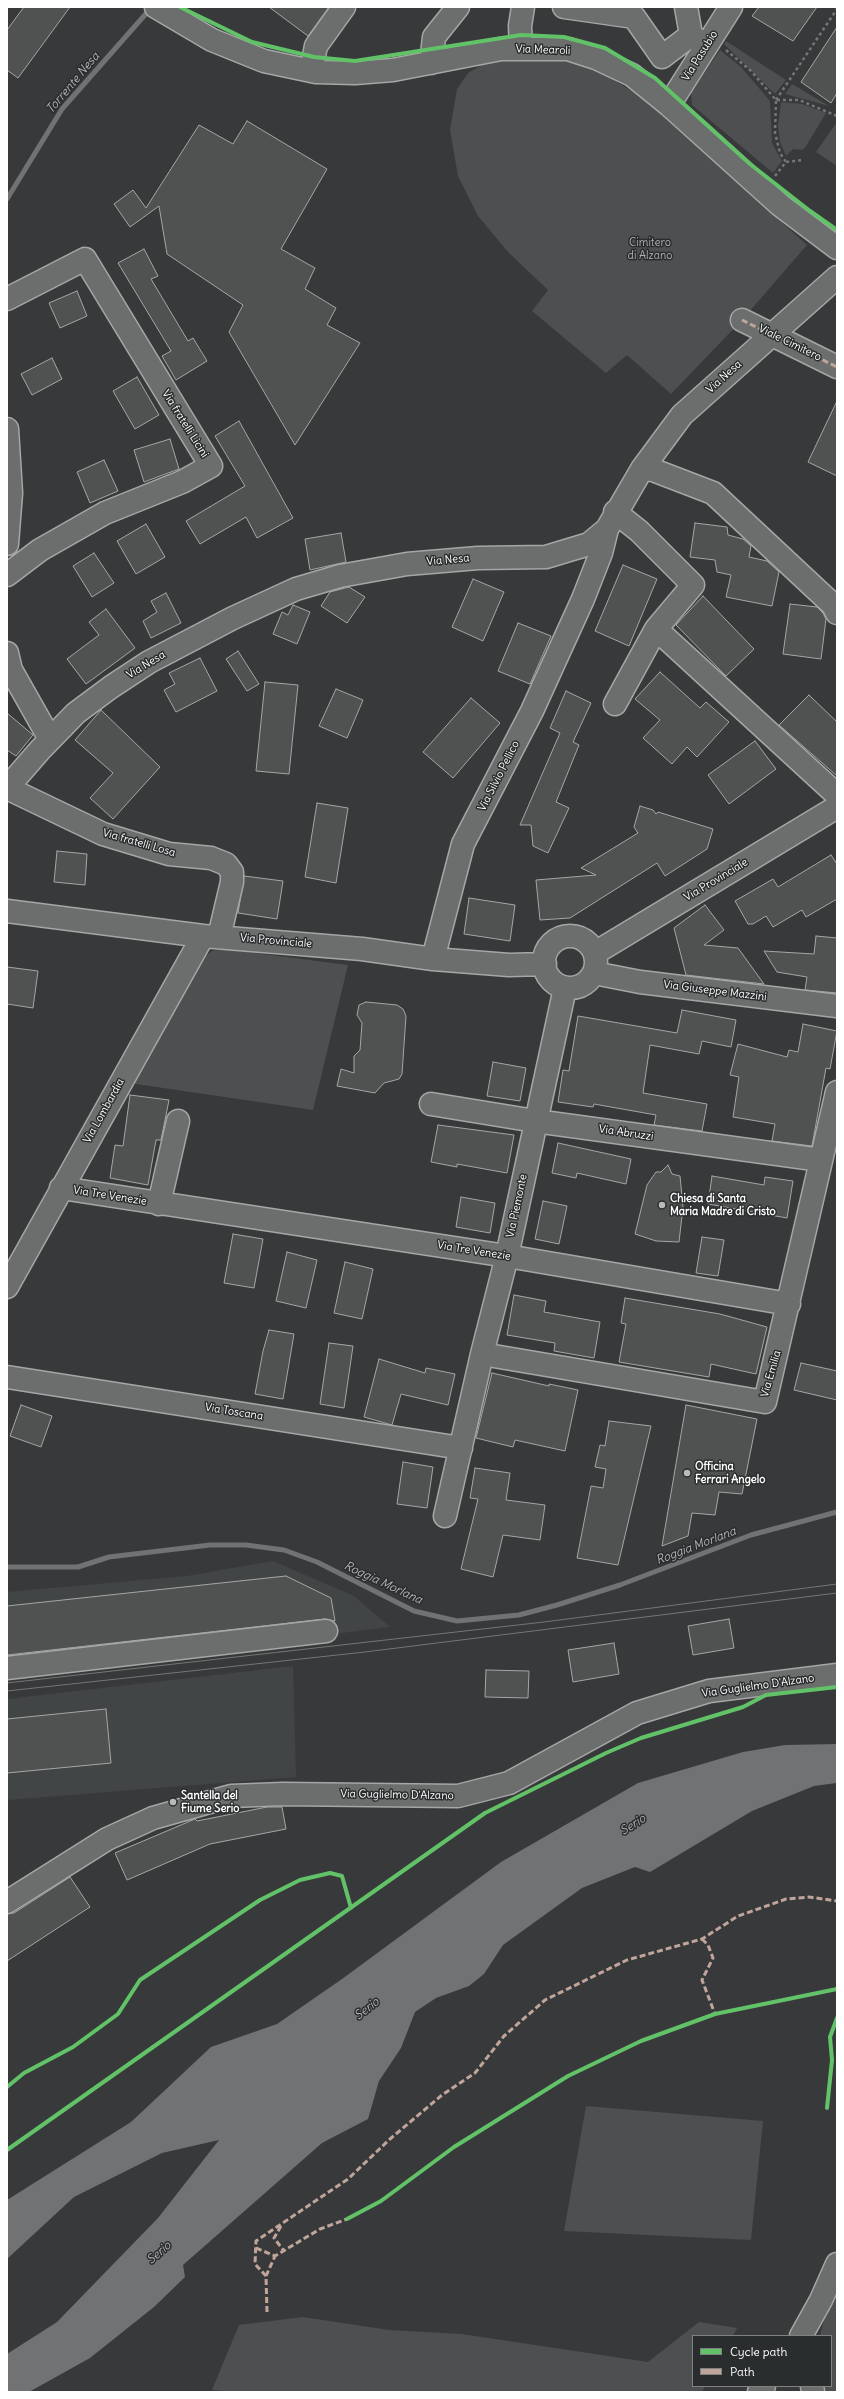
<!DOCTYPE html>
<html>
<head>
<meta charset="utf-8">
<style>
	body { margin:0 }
	#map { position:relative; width:844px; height:2399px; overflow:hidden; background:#38393a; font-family:Delius,sans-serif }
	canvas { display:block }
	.frame { position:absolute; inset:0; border:8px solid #fff; pointer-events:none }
	.legend { position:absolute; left:692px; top:2335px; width:140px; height:52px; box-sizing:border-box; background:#2a2d2e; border:1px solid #7f8182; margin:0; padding:5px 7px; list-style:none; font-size:12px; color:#fff }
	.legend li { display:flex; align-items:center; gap:8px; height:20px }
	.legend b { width:20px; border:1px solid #7f8182 }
</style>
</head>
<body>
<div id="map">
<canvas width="844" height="2399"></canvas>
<div class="frame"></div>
<ul class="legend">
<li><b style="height:5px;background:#61c268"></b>Cycle path</li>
<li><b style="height:5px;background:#c0a59a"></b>Path</li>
</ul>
</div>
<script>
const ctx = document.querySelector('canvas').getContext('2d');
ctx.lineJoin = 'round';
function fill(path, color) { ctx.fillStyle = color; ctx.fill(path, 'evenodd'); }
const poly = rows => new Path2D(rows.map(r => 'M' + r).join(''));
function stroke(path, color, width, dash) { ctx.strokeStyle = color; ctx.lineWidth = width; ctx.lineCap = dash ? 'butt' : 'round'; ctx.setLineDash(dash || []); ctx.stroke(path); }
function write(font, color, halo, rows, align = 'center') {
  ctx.font = font + ' Delius,sans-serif'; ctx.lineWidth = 3; ctx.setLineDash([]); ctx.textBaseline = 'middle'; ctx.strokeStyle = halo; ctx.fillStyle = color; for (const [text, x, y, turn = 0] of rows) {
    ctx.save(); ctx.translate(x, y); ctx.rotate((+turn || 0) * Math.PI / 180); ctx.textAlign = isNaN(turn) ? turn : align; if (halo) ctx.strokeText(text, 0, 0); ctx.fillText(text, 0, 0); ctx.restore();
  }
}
const built = poly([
	[273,1561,354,1596,390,1627,7,1675,7,1592,187,1576],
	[293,1666,296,1777,7,1800,7,1699]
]);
const green = poly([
	[726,41,786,80,775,94,724,44],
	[720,50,741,67,770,101,772,143,782,161,773,173,692,105,691,93],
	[543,56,596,69,643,98,807,245,742,320,671,394,627,355,606,373,532,311,548,290,508,252,478,216,458,176,450,130,457,89,468,73,492,59],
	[792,84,829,106,785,94],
	[781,102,802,104,826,113,805,148,802,150,793,149,786,156,780,142,778,126],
	[837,122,837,166,816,152],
	[224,949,348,965,313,1110,129,1083,203,958,212,951],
	[586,2106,763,2121,751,2240,564,2231],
	[837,2287,837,2392,823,2392,821,2386,831,2386,831,2336,820,2336,826,2312],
	[303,2317,389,2330,462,2334,648,2362,699,2322,737,2328,733,2336,693,2336,693,2386,705,2386,702,2392,233,2392,212,2390,239,2325]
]);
const water = poly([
	[837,1744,837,1783,814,1786,752,1811,650,1872,635,1867,582,1888,503,1945,484,1974,469,1986,436,1998,415,2012,401,2048,379,2081,368,2119,322,2143,183,2265,185,2277,154,2307,90,2358,29,2392,7,2392,7,2354,57,2322,158,2218,219,2140,162,2153,74,2197,7,2259,7,2200,131,2122,211,2047,277,2024,342,1979,501,1862,638,1783,743,1752,785,1745]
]);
const stream = poly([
	[7,199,62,109,151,8],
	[7,1567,78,1567,109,1557,210,1545,246,1545,284,1550,317,1562,414,1611,457,1621,519,1615,557,1605,620,1585,751,1535,837,1512]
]);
const building = poly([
	[24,7,70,7,18,78,7,70,7,30,24,7],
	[269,7,329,7,308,36,269,7],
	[759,7,817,7,793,41,752,16,759,7],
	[837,27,837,93,831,103,801,82,837,27],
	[247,121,327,169,281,249,315,268,305,289,336,308,327,325,360,343,295,445,229,332,243,305,167,254,159,206,130,227,114,204,133,190,146,208,199,125,233,144,247,121],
	[144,249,158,276,151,279,188,341,193,338,207,361,176,380,162,356,171,351,118,263,144,249],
	[77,291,87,316,60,328,49,303,77,291],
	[52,358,62,379,32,395,21,374,52,358],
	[137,377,159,415,135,429,113,391,137,377],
	[837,401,837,476,808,462,837,401],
	[239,421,293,518,257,538,246,517,200,544,186,521,245,486,215,436,239,421],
	[170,439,179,469,144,482,134,450,170,439],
	[104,460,118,491,90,503,77,472,104,460],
	[695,523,727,527,728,535,743,539,751,546,749,557,767,561,779,572,772,606,726,597,731,575,717,572,715,560,690,557,695,523],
	[146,524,165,557,136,574,117,541,146,524],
	[341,533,346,562,310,570,305,539,341,533],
	[94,553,114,583,92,597,73,566,94,553],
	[623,565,657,579,629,646,595,631,623,565],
	[473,579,504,592,483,641,452,627,473,579],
	[349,587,365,597,347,623,321,606,330,592,349,587],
	[166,593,181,623,151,638,143,621,157,612,151,601,166,593],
	[703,596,754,649,726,676,676,625,703,596],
	[790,604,817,607,823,613,826,619,821,659,783,654,790,604],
	[293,605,310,612,297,644,273,634,282,612,288,615,293,605],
	[106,609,135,648,86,684,67,659,99,635,89,622,106,609],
	[518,623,551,636,530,684,498,671,518,623],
	[238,651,259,684,247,691,226,659,238,651],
	[200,658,217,691,176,712,164,690,175,684,169,673,200,658],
	[660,672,700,708,706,702,729,722,697,757,687,747,672,764,643,738,660,720,635,699,660,672],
	[265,682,298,685,289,774,256,771,265,682],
	[336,689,363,700,347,738,319,726,336,689],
	[566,691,591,703,573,742,579,745,556,802,569,808,548,853,533,846,531,825,520,825,560,733,550,728,566,691],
	[809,695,837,722,837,776,779,725,809,695],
	[471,698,500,723,453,778,423,752,471,698],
	[101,710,160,767,113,819,90,798,113,773,75,740,101,710],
	[7,713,33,735,16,756,7,750,7,713],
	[755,741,776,769,729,804,708,775,755,741],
	[317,803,348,808,336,883,305,877,317,803],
	[640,806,653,810,656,814,658,812,713,829,707,849,665,876,657,863,570,918,540,920,536,880,596,875,581,868,638,833,634,827,640,806],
	[57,851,87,854,85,885,54,882,57,851],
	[831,855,837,864,837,899,806,917,802,910,773,927,766,916,753,924,748,924,735,901,773,879,778,887,831,855],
	[244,876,283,881,277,919,238,913,244,876],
	[469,898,515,905,510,941,464,934,469,898],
	[705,905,724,930,704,945,738,948,764,984,686,975,674,928,705,905],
	[816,936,837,938,837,993,805,990,807,977,777,972,764,951,814,954,816,936],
	[7,967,38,971,33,1008,7,1004,7,967],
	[366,1002,397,1005,403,1009,406,1016,402,1074,399,1079,384,1083,375,1093,337,1086,341,1069,354,1073,354,1056,360,1050,362,1023,357,1015,359,1005,366,1002],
	[682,1010,736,1020,731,1047,702,1041,699,1054,650,1045,643,1093,707,1104,702,1131,654,1125,656,1115,594,1104,593,1107,558,1102,563,1070,569,1071,578,1016,677,1033,682,1010],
	[803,1024,837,1031,830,1069,826,1068,812,1146,772,1141,775,1124,733,1117,739,1077,730,1075,738,1044,787,1057,789,1050,798,1052,803,1024],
	[493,1062,526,1068,520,1101,487,1096,493,1062],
	[130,1095,169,1100,161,1140,156,1140,148,1185,110,1178,115,1145,123,1146,130,1095],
	[438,1125,514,1135,507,1173,457,1164,457,1167,431,1162,438,1125],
	[558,1143,631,1159,626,1184,577,1173,576,1178,552,1173,558,1143],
	[668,1165,672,1174,680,1176,683,1207,679,1242,656,1241,635,1234,647,1185,656,1172,661,1172,668,1165],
	[712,1176,764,1185,765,1177,793,1181,787,1218,708,1204,712,1176],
	[461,1197,495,1203,490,1233,456,1227,461,1197],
	[543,1201,567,1206,559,1244,535,1239,543,1201],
	[233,1234,263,1239,254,1288,224,1283,233,1234],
	[702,1237,724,1240,718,1276,696,1273,702,1237],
	[287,1252,317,1260,306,1308,276,1301,287,1252],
	[345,1262,373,1269,362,1319,334,1313,345,1262],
	[514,1295,546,1301,544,1312,600,1322,594,1358,554,1351,555,1343,507,1335,514,1295],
	[625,1298,720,1314,767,1327,756,1374,711,1364,709,1377,619,1362,626,1324,621,1323,625,1298],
	[269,1330,294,1334,283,1399,255,1394,263,1351,269,1330],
	[329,1343,353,1346,344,1408,320,1404,329,1343],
	[379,1359,425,1373,426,1368,455,1374,448,1405,401,1394,392,1425,364,1417,379,1359],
	[801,1363,837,1371,837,1400,794,1390,801,1363],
	[492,1373,549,1386,549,1384,578,1390,565,1451,515,1440,513,1447,476,1438,492,1373],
	[21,1405,52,1416,41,1447,10,1436,21,1405],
	[686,1405,757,1419,742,1494,719,1492,715,1515,692,1513,688,1536,662,1546,686,1405],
	[609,1421,651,1426,618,1565,577,1558,591,1486,603,1488,606,1469,595,1467,600,1445,605,1446,609,1421],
	[403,1462,433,1467,427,1508,397,1504,403,1462],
	[475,1468,510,1473,506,1500,545,1505,540,1540,503,1535,493,1577,461,1569,478,1499,470,1498,475,1468],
	[286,1576,331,1598,335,1621,325,1619,7,1655,7,1606,286,1576],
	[729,1619,734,1648,693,1655,688,1626,729,1619],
	[614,1643,619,1674,573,1682,568,1650,614,1643],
	[486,1670,529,1671,528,1698,485,1697,486,1670],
	[106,1709,111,1763,7,1773,7,1719,106,1709],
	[267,1807,282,1807,286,1829,210,1844,127,1880,115,1853,195,1819,197,1821,267,1807],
	[70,1877,90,1907,7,1961,7,1914,14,1913,70,1877]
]);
const path = poly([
	[726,50,751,71,776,100,775,133,780,153,786,162],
	[776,100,837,9],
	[777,100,799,100,837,116],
	[775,176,786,162,803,160]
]);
const minor = poly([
	[156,7,212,40,264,61,316,72,355,73,393,70,501,49,568,49,596,58,632,75,669,105,780,205,837,248],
	[564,7,634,17,662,57,691,35,705,46],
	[686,7,691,35],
	[521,48,520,26,523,7],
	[431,63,434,37,458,7],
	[311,71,316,46,344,7],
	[669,105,731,7],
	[7,299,85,259,211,466,182,482,105,513,40,550,7,575],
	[742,320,837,367],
	[7,429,11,493,7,544],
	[642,469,653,470,713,493,833,605,837,613],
	[615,512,639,531,693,585,656,629,837,795],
	[7,653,11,670,50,739],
	[615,704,656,629],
	[7,788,40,750,76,713,111,687,149,662,233,618,296,589,340,576,407,564,478,558,546,557,589,544,607,529,642,469,682,415,837,277],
	[7,788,103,834,169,854,211,858,226,864,232,872,232,882,219,937],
	[7,911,203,936,362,949,433,959,509,965,545,964],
	'544 962a26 26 0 1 1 52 0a26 26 0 1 1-52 0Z',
	[595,953,837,807],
	[433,959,463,844,532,711,583,599,601,553,607,529],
	[594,973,640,982,837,1006],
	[431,1104,535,1121,821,1160],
	[61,1188,507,1256,789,1304],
	[159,1204,178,1121],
	[7,1287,203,936],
	[482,1354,765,1402,837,1092],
	[7,1377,461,1448],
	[445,1516,482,1354,507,1256,565,988],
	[7,1668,326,1631],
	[7,1902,107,1839,153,1818,231,1796,283,1794,458,1796,509,1783,637,1713,709,1691,837,1675]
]);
const highway = poly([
	[801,2336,821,2300,837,2264],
	[812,2386,813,2392],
	[759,2392,764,2386]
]);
const tram = poly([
	[7,1683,544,1622,837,1584],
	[7,1691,365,1652,837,1593]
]);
const quiet = poly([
	[742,320,837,367],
	[702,1939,708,1945,713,1958,702,1980,715,2014],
	[281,2226,274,2238,284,2251],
	[256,2248,275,2256,320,2229,347,2219],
	[266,2276,275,2256],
	[267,2312,266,2276,255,2264,256,2241,348,2179,390,2139,442,2095,475,2073,504,2036,545,2000,627,1960,702,1939,738,1916,786,1899,809,1897,837,1901]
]);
const cycleway = poly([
	[180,7,252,42,314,57,355,61,521,35,564,37,605,48,655,78,750,164,810,211,837,230],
	[7,2087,24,2073,73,2047,118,2014,140,1980,260,1900,300,1880,330,1873,342,1876,351,1908],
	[827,2108,832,2060,830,2037,837,2018],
	[7,2150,485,1813,606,1753,641,1738,743,1707,766,1695,837,1687],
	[347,2219,381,2201,454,2147,568,2076,641,2041,715,2014,837,1989]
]);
const markers = [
	[662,1205,4,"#b9baba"],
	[687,1473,4,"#b9baba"],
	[173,1802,4,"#b9baba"]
];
const streetNames = [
	["Via Mearoli",543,50,2],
	["Via Pasubio",700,56,-58],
	["Viale Cimitero",790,343,26],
	["Via Nesa",724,377,-42],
	["Via fratelli Licini",185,424,58],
	["Via Nesa",448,560,-5],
	["Via Nesa",146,665,-31],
	["Via Silvio Pellico",499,776,-63],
	["Via fratelli Losa",139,843,16],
	["Via Provinciale",716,880,-31],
	["Via Provinciale",276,941,5],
	["Via Giuseppe Mazzini",715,991,7],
	["Via Lombardia",104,1111,-61],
	["Via Abruzzi",626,1133,8],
	["Via Tre Venezie",110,1196,9],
	["Via Piemonte",517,1206,-78],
	["Via Tre Venezie",474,1251,9],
	["Via Emilia",771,1374,-74],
	["Via Toscana",234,1412,9],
	["Via Guglielmo D'Alzano",758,1686,-8],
	["Via Guglielmo D'Alzano",397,1795,1]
];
const parkNames = [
	["Cimitero",650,243],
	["di Alzano",650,256]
];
const poiNames = [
	["Chiesa di Santa",670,1199],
	["Maria Madre di Cristo",670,1212],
	["Officina",695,1467],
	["Ferrari Angelo",695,1480],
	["Santella del",181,1796],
	["Fiume Serio",181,1809]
];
const waterNames = [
	["Torrente Nesa",73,83,-50],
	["Roggia Morlana",696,1546,-21],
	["Roggia Morlana",383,1583,25],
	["Serio",633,1825,-33],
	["Serio",367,2009,-38],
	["Serio",159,2253,-41]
];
fill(built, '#424546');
fill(green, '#4d4f50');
fill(water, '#707273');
stroke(stream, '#707273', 5);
fill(building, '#505151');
stroke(building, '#a5a6a6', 1);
stroke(minor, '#a5a6a6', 25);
stroke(highway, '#a5a6a6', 25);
stroke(path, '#757676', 2.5, [3, 3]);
stroke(minor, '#6c6d6d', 22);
stroke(highway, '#6c6d6d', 22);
stroke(tram, '#757676', 1);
stroke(quiet, '#c0a59a', 3, [6, 3]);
stroke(cycleway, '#61c268', 4);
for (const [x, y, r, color] of markers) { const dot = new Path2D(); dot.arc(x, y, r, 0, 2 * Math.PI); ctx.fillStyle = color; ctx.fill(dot); stroke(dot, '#2a2d2e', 1.5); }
write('11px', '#fff', '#2a2d2e', streetNames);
write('11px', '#b0b2b2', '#2a2d2e', parkNames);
write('bold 11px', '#fff', '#2a2d2e', poiNames, 'left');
write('italic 12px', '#b4b5b5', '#2a2d2e', waterNames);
</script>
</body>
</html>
